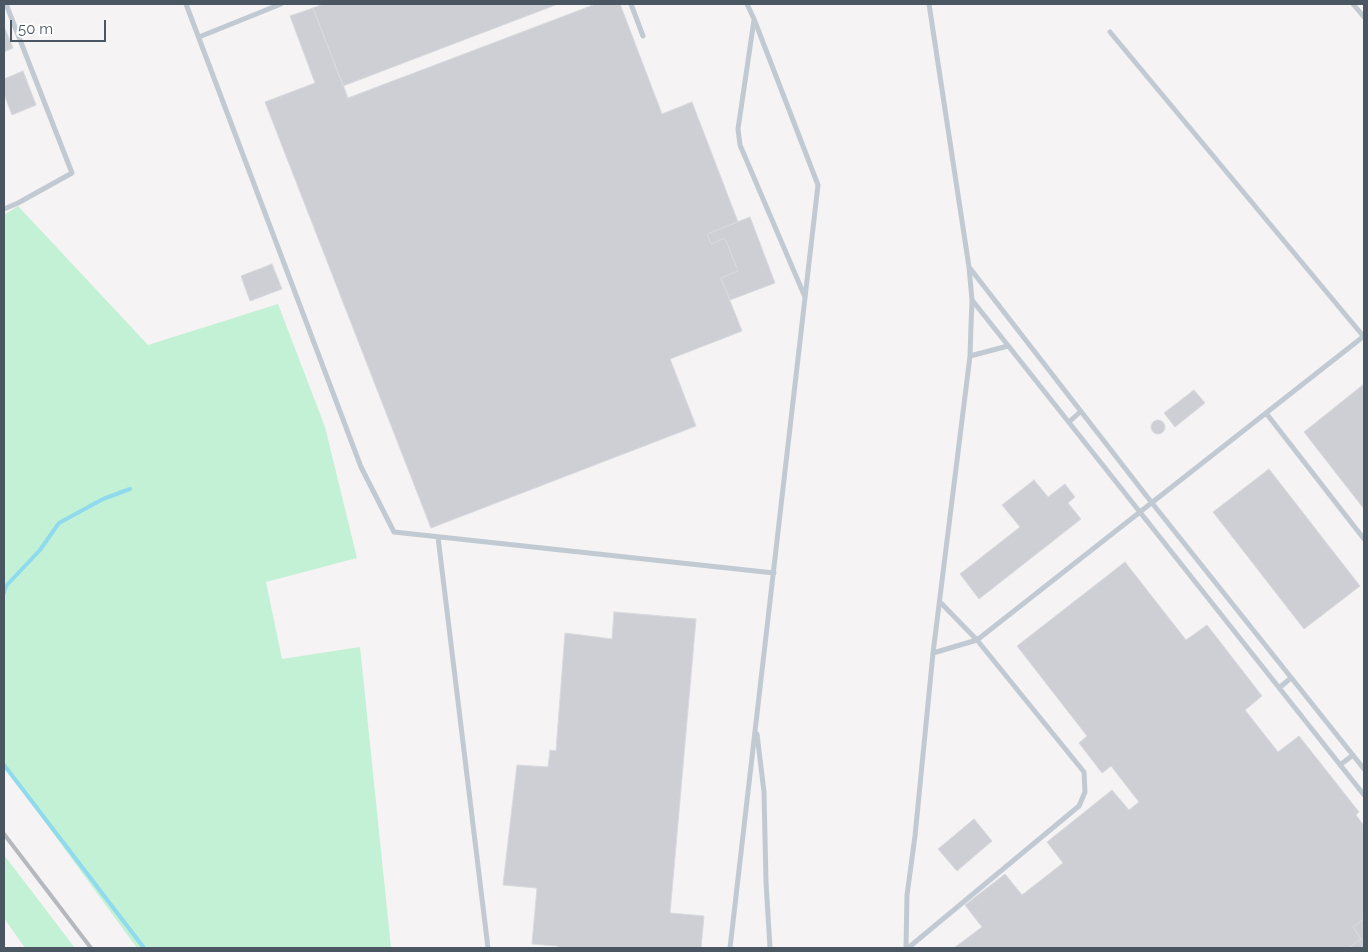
<!DOCTYPE html>
<html>
<head>
<meta charset="utf-8">
<style>
	body { margin:0 }
	#map { position:relative; width:1368px; height:952px; overflow:hidden; background:#f5f3f3; font-family:Raleway,sans-serif }
	canvas { display:block }
	.frame { position:absolute; inset:0; border:5px solid #4a5661; pointer-events:none }
	.scale { position:absolute; left:10px; top:20px; width:96px; height:22px; box-sizing:border-box; border:2px solid #4a5661; border-top:0; padding-left:6px; font-size:15px; line-height:18px; white-space:nowrap; color:#4a5661; -webkit-text-stroke:4px #fff; paint-order:stroke }
</style>
</head>
<body>
<div id="map">
<canvas width="1368" height="952"></canvas>
<div class="frame"></div>
<div class="scale">50 m</div>
</div>
<script>
const ctx = document.querySelector('canvas').getContext('2d');
ctx.lineJoin = 'round';
function fill(path, color) { ctx.fillStyle = color; ctx.fill(path, 'evenodd'); }
const poly = rows => new Path2D(rows.map(r => 'M' + r).join(''));
function stroke(path, color, width, dash) { ctx.strokeStyle = color; ctx.lineWidth = width; ctx.lineCap = dash ? 'butt' : 'round'; ctx.setLineDash(dash || []); ctx.stroke(path); }
const green = poly([
	[18,206,148,345,278,304,325,427,357,558,266,582,282,659,360,647,391,948,137,948,4,766,4,215],
	[4,855,75,948,25,948,4,918]
]);
const stream = poly([
	[4,593,6,586,40,550,59,523,103,499,130,489],
	[4,765,144,948]
]);
const building = poly([
	[324,4,558,4,343,86,313,8,324,4],
	[596,4,620,4,662,114,692,102,738,222,707,234,711,244,725,238,738,271,721,278,742,331,670,359,696,426,431,528,265,102,315,83,290,16,313,8,348,98,596,4],
	[4,26,13,48,4,52,4,26],
	[23,71,36,105,12,115,4,94,4,79,23,71],
	[750,217,775,283,730,300,721,278,738,271,725,238,711,244,707,234,750,217],
	[272,264,282,289,250,301,241,276,272,264],
	[1364,384,1364,509,1304,432,1364,384],
	[1194,390,1205,403,1175,427,1164,413,1194,390],
	'1151 427a7 7 0 1 1 14 0a7 7 0 1 1-14 0Z',
	[1269,469,1360,586,1304,629,1213,512,1269,469],
	[1034,480,1048,497,1065,484,1075,497,1068,503,1081,519,979,599,960,574,1020,527,1002,505,1034,480],
	[1125,562,1186,640,1207,625,1262,696,1245,710,1278,752,1299,736,1359,812,1356,815,1364,826,1364,919,1353,927,1361,939,1349,948,954,948,982,927,965,905,1005,874,1022,895,1063,863,1047,842,1112,790,1129,810,1139,802,1111,766,1102,773,1079,743,1087,736,1017,646,1125,562],
	[614,612,696,619,670,913,704,916,701,948,560,948,557,946,532,944,537,888,503,885,517,765,548,767,550,750,556,751,565,633,612,639,614,612],
	[974,819,992,841,957,871,938,849,974,819],
	[1364,919,1364,948,1349,948,1361,939,1353,927,1364,919]
]);
const service = poly([
	[186,4,361,467,394,532,774,573],
	[631,4,643,36],
	[1353,4,1364,17],
	[754,20,738,129,740,145,805,297],
	[1110,32,1364,337],
	[199,37,281,4],
	[4,209,18,203,72,173,6,4],
	[969,267,1152,503,1364,769],
	[972,300,1364,795],
	[970,356,1008,346],
	[1266,413,1364,539],
	[1069,422,1080,412],
	[438,537,488,948],
	[933,653,977,640,1364,336],
	[1279,688,1291,678],
	[757,734,764,792,766,882,770,948],
	[1340,765,1353,755],
	[730,948,818,185,754,19,747,4],
	[906,948,907,895,915,836,933,653,970,356,971,326,972,300,969,267,929,4],
	[908,948,1079,806,1085,792,1084,772,977,640,940,602]
]);
const rail = poly([
	[4,834,91,948]
]);
fill(green, '#c3f1d5');
stroke(stream, '#90daee', 4);
fill(building, '#cdcfd5');
stroke(building, '#d7d9de', 1);
stroke(service, '#c1cad2', 5);
stroke(rail, '#b5b8bd', 4);
</script>
</body>
</html>
